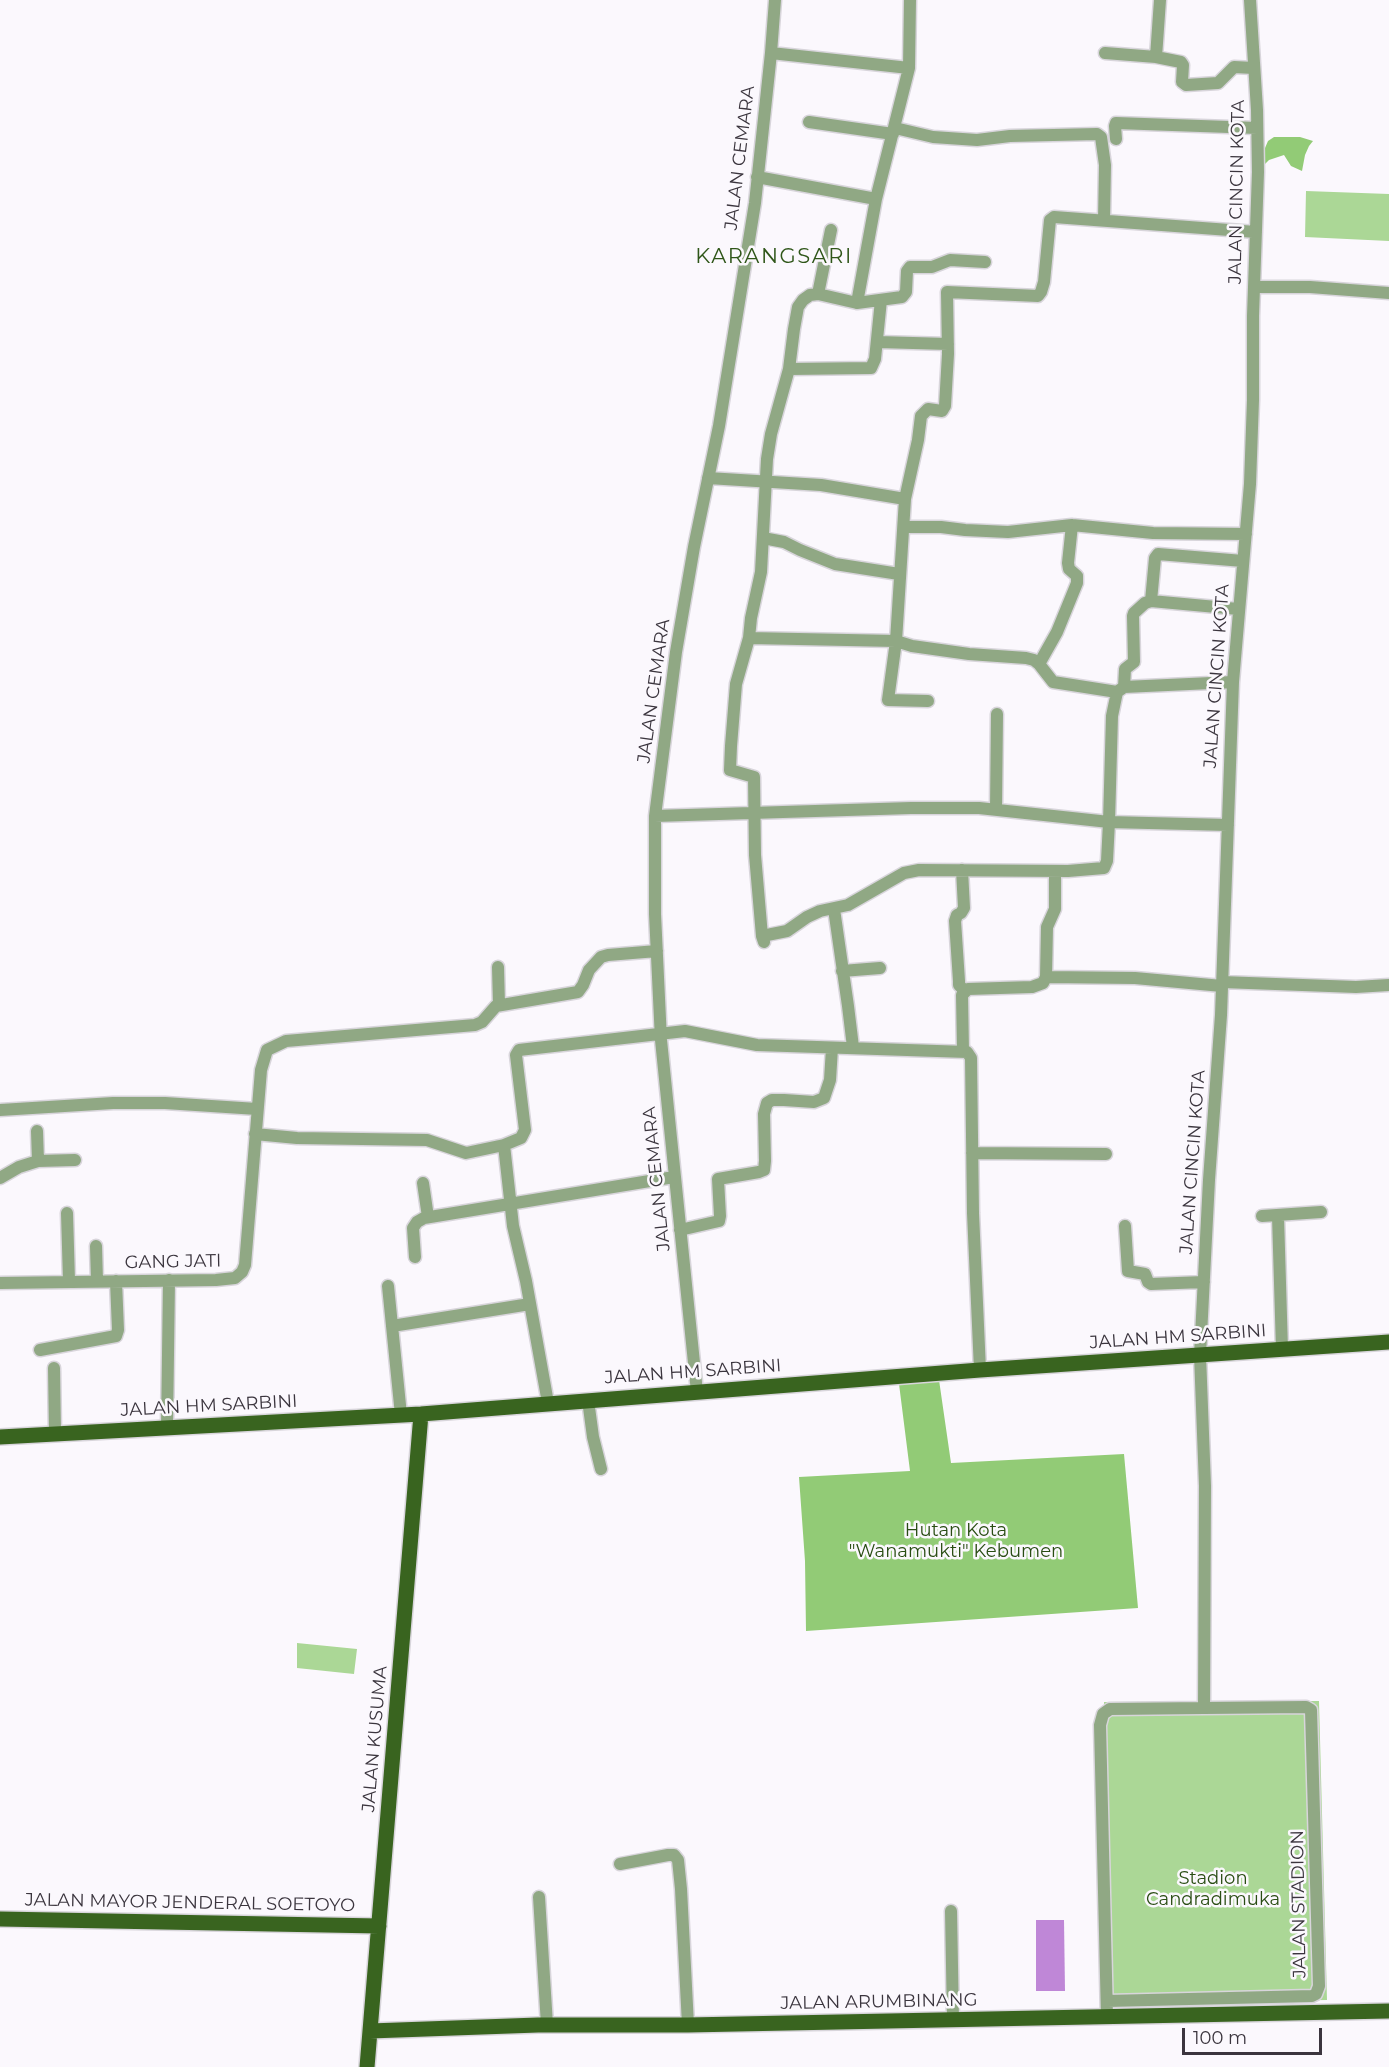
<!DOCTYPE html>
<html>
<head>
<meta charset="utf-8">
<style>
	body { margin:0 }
	#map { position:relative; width:1389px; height:2067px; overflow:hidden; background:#fbf8fd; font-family:Montserrat,sans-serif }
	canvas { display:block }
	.scale { position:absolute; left:1182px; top:2028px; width:140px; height:27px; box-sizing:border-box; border:3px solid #3b353e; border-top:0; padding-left:8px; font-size:18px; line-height:21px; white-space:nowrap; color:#3b353e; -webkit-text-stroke:4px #fbf8fd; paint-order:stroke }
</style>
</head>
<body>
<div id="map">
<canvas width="1389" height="2067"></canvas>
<div class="scale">100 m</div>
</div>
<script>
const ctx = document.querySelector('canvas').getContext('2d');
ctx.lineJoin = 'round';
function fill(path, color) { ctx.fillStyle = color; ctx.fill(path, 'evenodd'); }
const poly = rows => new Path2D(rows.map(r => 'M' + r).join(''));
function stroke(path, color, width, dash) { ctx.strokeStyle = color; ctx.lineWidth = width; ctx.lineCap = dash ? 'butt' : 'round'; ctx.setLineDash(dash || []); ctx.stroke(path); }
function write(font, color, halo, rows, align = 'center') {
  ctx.font = font + ' Montserrat,sans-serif'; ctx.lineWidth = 5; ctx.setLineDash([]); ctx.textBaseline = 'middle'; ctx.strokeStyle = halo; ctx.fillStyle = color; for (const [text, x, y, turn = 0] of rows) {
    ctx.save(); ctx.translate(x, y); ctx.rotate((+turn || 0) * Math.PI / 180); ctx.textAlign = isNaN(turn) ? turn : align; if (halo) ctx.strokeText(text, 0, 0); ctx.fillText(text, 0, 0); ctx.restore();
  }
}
const green = poly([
	[1306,191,1389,194,1389,241,1305,237],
	[297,1643,357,1649,354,1674,297,1668],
	[1319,1701,1327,2000,1102,2004,1104,1702]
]);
const forest = poly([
	[1274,137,1300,137,1313,141,1309,146,1305,155,1302,171,1291,166,1284,155,1269,160,1265,164,1265,148,1268,141],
	[938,1373,951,1463,1124,1454,1138,1608,806,1631,805,1561,799,1477,910,1471,898,1376]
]);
const water = poly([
	[1036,1920,1064,1920,1065,1991,1036,1991]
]);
const minor = poly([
	[771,53,909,68],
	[1105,53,1156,57,1181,62,1183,65,1182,82,1186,85,1218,83,1234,67,1254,68],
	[1156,57,1160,0],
	[809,122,893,134],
	[895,128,933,137,977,140,1010,136,1097,134,1101,137,1105,165,1104,220],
	[1116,139,1115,126,1116,123,1257,128],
	[757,177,876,199],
	[1254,287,1310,287,1389,293],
	[818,294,831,230],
	[857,303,876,199,909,68,910,0],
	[878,342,948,344],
	[789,369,871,368,875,359,881,300],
	[708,478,821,485,905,499],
	[904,527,941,527,965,530,1008,532,1072,525,1153,533,1246,534],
	[763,538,784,542,800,550,835,564,899,574],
	[1151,601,1155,558,1158,554,1243,561],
	[749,638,896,641,912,646,969,654,1026,658,1034,660,1039,664,1053,682,1117,692,1124,687,1233,682],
	[1039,664,1057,632,1077,583,1077,576,1069,569,1068,563,1072,525],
	[1124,687,1125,669,1134,662,1133,616,1134,613,1145,603,1151,601,1238,609],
	[928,701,888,700,896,641,905,499,918,440,921,416,928,409,942,411,945,406,948,354,947,292,1038,296,1041,292,1044,282,1050,220,1054,217,1256,232],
	[996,810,997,714],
	[655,816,911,808,979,808,1109,822,1228,825],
	[962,870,964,908,961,913,957,915,955,921,959,981,959,985,965,991],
	[834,909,848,1006,853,1047],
	[762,936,755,855,754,777,730,770,731,746,736,684,749,638,751,618,761,572,767,459,771,434,789,369,794,329,798,307,803,300,810,295,818,294,857,303,902,297,906,292,907,271,910,267,932,267,950,260,985,262],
	[764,942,762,936,787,931,807,917,820,911,848,905,904,873,919,870,1068,871,1104,868,1107,861,1109,822,1112,716,1117,692],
	[498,967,499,1005],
	[842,971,880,968],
	[1046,977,1047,927,1055,909,1055,871],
	[1222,982,1356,987,1389,985],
	[963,1051,962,995,968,989,1032,987,1043,983,1046,977,1135,978,1222,986],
	[0,1110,113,1103,165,1103,257,1109],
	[37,1131,38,1161],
	[255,1134,297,1138,427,1140,466,1153,504,1145,513,1226,526,1281,548,1403],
	[504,1145,521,1138,525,1130,516,1055,519,1050,685,1031,757,1045,967,1052,971,1058,973,1213,980,1370],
	[972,1153,1106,1154],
	[0,1178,19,1167,38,1161,75,1160],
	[423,1183,428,1217],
	[67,1213,69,1281],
	[1262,1216,1321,1212],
	[1278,1216,1282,1350],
	[1125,1226,1128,1271,1145,1274,1148,1282,1151,1284,1204,1282],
	[680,1230,719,1221,720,1216,718,1179,759,1172,764,1170,765,1161,764,1114,767,1103,772,1100,784,1100,814,1102,824,1098,830,1080,832,1048],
	[96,1246,97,1281],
	[415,1257,413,1228,417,1222,424,1218,674,1177],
	[0,1283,216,1280,235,1278,242,1272,245,1265,261,1070,267,1050,286,1041,475,1025,482,1022,496,1006,578,992,583,985,589,970,601,957,608,955,657,951],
	[388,1286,401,1415],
	[392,1326,530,1304],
	[40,1350,116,1336,118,1330,116,1281],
	[54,1368,55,1434],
	[697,1392,661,1040,655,914,655,816,676,652,694,547,719,426,755,203,771,53,775,0],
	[588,1400,593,1437,601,1469],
	[167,1428,169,1280],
	[620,1864,668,1855,674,1855,678,1860,681,1889,688,2025],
	[539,1897,547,2025],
	[951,1911,953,2020],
	[1107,2001,1312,1996,1316,1994,1319,1986,1311,1710,1306,1707,1204,1708],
	[1107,2017,1100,1725,1103,1714,1110,1709,1204,1708,1205,1486,1200,1355,1209,1180,1221,1015,1233,682,1250,484,1253,400,1253,316,1258,172,1257,110,1250,0]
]);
const major = poly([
	[0,1437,421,1414,980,1370,1389,1342],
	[0,1919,379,1926],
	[370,2031,538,2025,688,2025,1389,2011],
	[367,2067,421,1414]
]);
const streetNames = [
	["JALAN CEMARA",740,158,-83],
	["JALAN CINCIN KOTA",1237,192,-89],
	["JALAN CINCIN KOTA",1217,676,-86],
	["JALAN CEMARA",654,691,-82],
	["JALAN CINCIN KOTA",1193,1162,-86],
	["JALAN CEMARA",657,1179,-96],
	["GANG JATI",173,1262,-1],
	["JALAN HM SARBINI",1178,1337,-4],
	["JALAN HM SARBINI",693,1372,-4],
	["JALAN HM SARBINI",209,1406,-3],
	["JALAN KUSUMA",375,1739,-85],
	["JALAN MAYOR JENDERAL SOETOYO",190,1903,1],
	["JALAN STADION",1299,1904,-91],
	["JALAN ARUMBINANG",879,2002,-1]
];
const parkNames = [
	["Hutan Kota",956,1531],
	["\"Wanamukti\" Kebumen",956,1552],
	["Stadion",1213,1879],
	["Candradimuka",1213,1900]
];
const quarterNames = [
	["KARANGSARI",774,257]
];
fill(green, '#abd796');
fill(forest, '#92cb76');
fill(water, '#bf87d7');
stroke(minor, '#d8d5db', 15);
stroke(major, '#d8d5db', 18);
stroke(minor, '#90a884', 12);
stroke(major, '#39641f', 15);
write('18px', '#3b353e', '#fbf8fd', streetNames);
write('18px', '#294d13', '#fbf8fd', parkNames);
ctx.letterSpacing = '1.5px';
write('21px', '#2f5619', '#fbf8fd', quarterNames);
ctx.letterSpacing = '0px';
</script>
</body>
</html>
